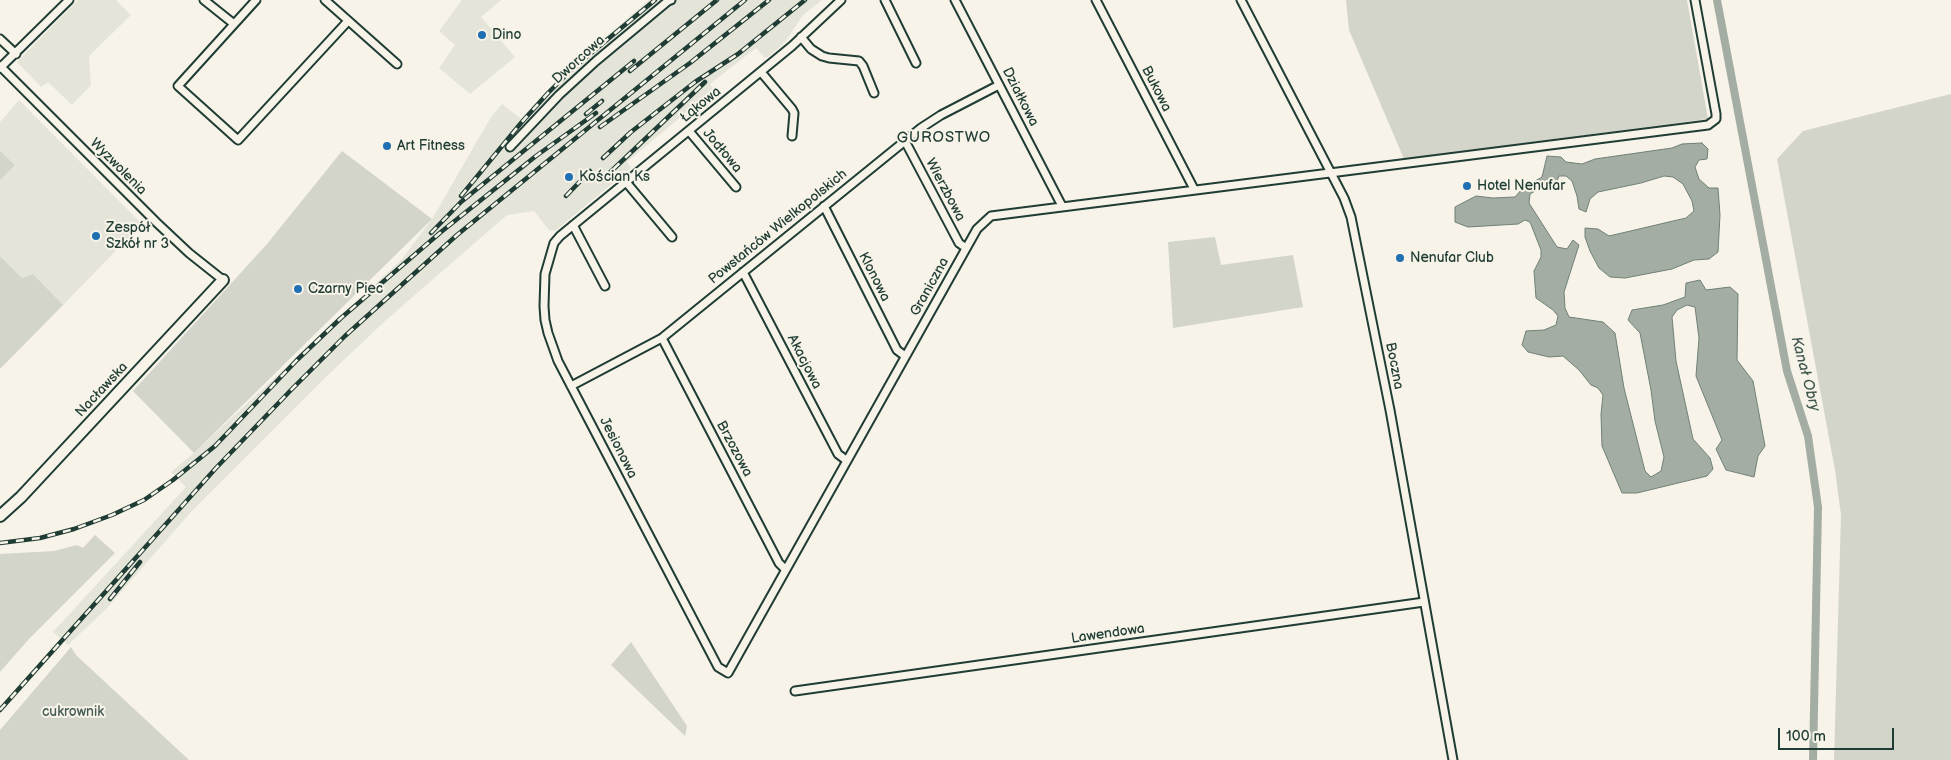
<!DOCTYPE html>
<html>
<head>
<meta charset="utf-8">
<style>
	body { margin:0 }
	#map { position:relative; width:1951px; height:760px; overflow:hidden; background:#f7f3e8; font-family:"Balsamiq Sans",sans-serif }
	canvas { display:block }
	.scale { position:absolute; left:1778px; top:728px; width:116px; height:22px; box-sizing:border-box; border:2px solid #1f3d34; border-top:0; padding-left:6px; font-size:15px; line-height:18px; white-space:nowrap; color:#1f3d34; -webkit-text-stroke:4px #f7f3e8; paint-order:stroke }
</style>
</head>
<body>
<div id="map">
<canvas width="1951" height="760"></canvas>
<div class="scale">100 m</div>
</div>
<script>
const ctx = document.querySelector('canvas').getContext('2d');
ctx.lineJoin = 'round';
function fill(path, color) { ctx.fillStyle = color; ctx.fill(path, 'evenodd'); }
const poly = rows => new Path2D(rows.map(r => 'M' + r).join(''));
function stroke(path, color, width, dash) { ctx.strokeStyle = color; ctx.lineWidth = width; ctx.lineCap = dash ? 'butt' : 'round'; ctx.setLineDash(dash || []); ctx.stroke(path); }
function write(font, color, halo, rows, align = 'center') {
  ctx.font = font + ' "Balsamiq Sans",sans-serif'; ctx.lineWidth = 4; ctx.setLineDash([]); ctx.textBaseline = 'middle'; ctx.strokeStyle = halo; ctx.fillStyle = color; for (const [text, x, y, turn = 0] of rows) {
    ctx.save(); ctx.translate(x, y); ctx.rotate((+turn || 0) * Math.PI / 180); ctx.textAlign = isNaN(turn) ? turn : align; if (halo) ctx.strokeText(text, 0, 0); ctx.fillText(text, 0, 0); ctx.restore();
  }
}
const built = poly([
	[78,0,116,0,131,15,89,56,91,85,72,105,48,82,41,87,17,62],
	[462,0,501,0,481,17,515,57,470,94,439,68,455,45,439,31],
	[649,0,822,0,803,15,786,41,768,57,764,57,756,48,710,84,714,89,627,162,631,168,555,231,549,230,534,211,507,215,385,321,327,376,190,513,106,609,68,645,53,632,186,487,171,472,194,453,401,260,432,219,491,117,502,104,521,119,568,69],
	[19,100,142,224,63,305,33,274,22,278,0,256,0,122]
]);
const green = poly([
	[1346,0,1687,0,1708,119,1404,159,1349,30],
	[1951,94,1951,760,1834,760,1841,515,1835,470,1777,159,1803,131],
	[0,151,15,165,0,180],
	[342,151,432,219,194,453,133,391,267,244],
	[1215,237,1221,265,1293,255,1303,307,1173,328,1168,242],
	[0,256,22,278,33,274,63,305,0,369],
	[95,535,115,553,29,639,0,672,0,554,54,551,77,545,83,548],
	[631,642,687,726,685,736,611,665],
	[71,647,76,655,189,760,0,760,0,730]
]);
const water = poly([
	[1702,143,1708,149,1707,159,1699,160,1695,167,1699,179,1709,188,1718,188,1720,215,1718,252,1709,259,1694,260,1672,269,1625,278,1610,277,1599,268,1590,251,1585,237,1585,228,1598,229,1609,236,1686,218,1694,211,1692,201,1683,184,1673,177,1664,176,1641,183,1598,192,1590,199,1586,212,1579,209,1577,196,1572,181,1566,176,1559,176,1556,184,1540,188,1530,194,1529,203,1557,247,1567,249,1573,240,1579,245,1564,292,1565,308,1569,317,1603,322,1615,333,1624,388,1645,471,1651,477,1661,471,1664,457,1655,421,1651,390,1640,333,1628,320,1632,310,1663,305,1685,297,1686,283,1700,280,1706,290,1730,287,1738,294,1737,360,1753,381,1765,446,1758,456,1754,477,1726,470,1716,449,1722,440,1696,376,1699,338,1695,307,1687,305,1677,310,1672,317,1676,361,1693,439,1710,458,1713,469,1707,476,1637,493,1622,493,1602,446,1601,414,1603,395,1598,388,1591,385,1579,370,1563,356,1549,357,1528,352,1522,345,1526,331,1544,330,1556,325,1558,316,1553,310,1536,298,1534,271,1541,257,1541,250,1530,222,1525,220,1518,224,1468,227,1455,222,1455,207,1476,196,1493,198,1515,197,1523,188,1542,177,1547,156,1561,157,1566,162,1582,164,1595,159,1672,148,1682,144,1702,143]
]);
const canal = poly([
	[1717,0,1787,371,1808,436,1818,507,1813,760]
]);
const street = poly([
	[204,0,234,24],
	[256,0,178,86,238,140,348,21],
	[325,0,397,64],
	[841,0,792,46,560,236,554,243,545,274,544,306,545,320,548,333,558,361,718,667,728,673,977,229,991,216,1708,125,1716,119,1716,114,1695,0],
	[885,0,916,63],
	[955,0,1062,206],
	[1096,0,1194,189],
	[1241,0,1344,198,1351,217,1390,410,1453,760],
	[801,37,811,49,822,56,829,58,859,61,863,66,874,93],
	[0,39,16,54],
	[0,66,156,222,189,253,223,280],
	[0,68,69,0],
	[761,72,792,109,794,113,792,136],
	[689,131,736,187],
	[905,141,959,243,966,248],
	[510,147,559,95,596,61,668,1,671,0],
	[626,182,672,237],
	[824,206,897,350,905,356],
	[573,225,605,286],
	[743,272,838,454,846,460],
	[662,338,779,563,785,569],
	[571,386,662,338,921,128,941,115,999,85],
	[795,691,1424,602]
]);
const secondary = poly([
	[0,516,21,497,223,280]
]);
const rail = poly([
	[630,71,717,0],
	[586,114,602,101],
	[600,127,690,63,769,0],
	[603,158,631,132,695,82,738,54,805,0],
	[602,180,705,82],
	[461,196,521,123,548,93,573,68,655,0],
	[566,196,590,171],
	[431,233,461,202,634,61],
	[0,543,40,538,74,529,112,515,144,500,173,480,215,446,297,360,341,318,441,232,536,156,596,113],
	[110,599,140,562],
	[0,710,216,468,291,390,345,336,457,235,745,0]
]);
const markers = [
	[482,35,5,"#1f6fb2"],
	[387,146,5,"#1f6fb2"],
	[569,177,5,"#1f6fb2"],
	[1467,186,5,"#1f6fb2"],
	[96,236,5,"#1f6fb2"],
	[1400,258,5,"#1f6fb2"],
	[298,289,5,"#1f6fb2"]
];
const poiNames = [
	["Dino",492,35],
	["Art Fitness",397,146],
	["Kościan Ks",579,177],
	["Hotel Nenufar",1477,186],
	["Zespół",106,228],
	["Szkół nr 3",106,244],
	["Nenufar Club",1410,258],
	["Czarny Piec",308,289]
];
const streetNames = [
	["Dworcowa",579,60,-42],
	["Bukowa",1156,89,63],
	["Działkowa",1020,97,63],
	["Łąkowa",701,105,-39],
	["Jodłowa",722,151,50],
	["Wyzwolenia",118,167,45],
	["Wierzbowa",945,190,62],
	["Powstańców Wielkopolskich",778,227,-39],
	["Klonowa",874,277,63],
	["Graniczna",930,287,-61],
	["Akacjowa",804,362,63],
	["Boczna",1394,366,79],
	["Nacławska",102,390,-47],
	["Jesionowa",618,448,63],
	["Brzozowa",734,449,62],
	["Lawendowa",1108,634,-8]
];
const parkNames = [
	["cukrownik",73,712]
];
const neighbourhoodNames = [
	["GUROSTWO",944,138]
];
const waterNames = [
	["Kanał Obry",1805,374,75]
];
fill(built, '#e5e4d9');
fill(green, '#d3d5ca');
fill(water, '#a4ada3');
stroke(water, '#6f8077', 1);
stroke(canal, '#a4ada3', 8);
stroke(street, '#1f3d34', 11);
stroke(secondary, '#1f3d34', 14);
stroke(street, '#f7f3e8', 7);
stroke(secondary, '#f7f3e8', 10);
stroke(rail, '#1f3d34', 4.5);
stroke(rail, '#f7f3e8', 2.5, [8]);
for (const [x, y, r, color] of markers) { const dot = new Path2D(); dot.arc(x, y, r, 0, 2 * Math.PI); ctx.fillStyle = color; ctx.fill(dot); stroke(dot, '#f7f3e8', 2); }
write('14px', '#1f3d34', '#f7f3e8', poiNames, 'left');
write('14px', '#1f3d34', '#f7f3e8', streetNames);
write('14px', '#435b52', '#f7f3e8', parkNames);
ctx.letterSpacing = '1px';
write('15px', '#1f3d34', '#f7f3e8', neighbourhoodNames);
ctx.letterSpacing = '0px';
write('italic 15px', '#405950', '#f7f3e8', waterNames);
</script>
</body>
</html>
